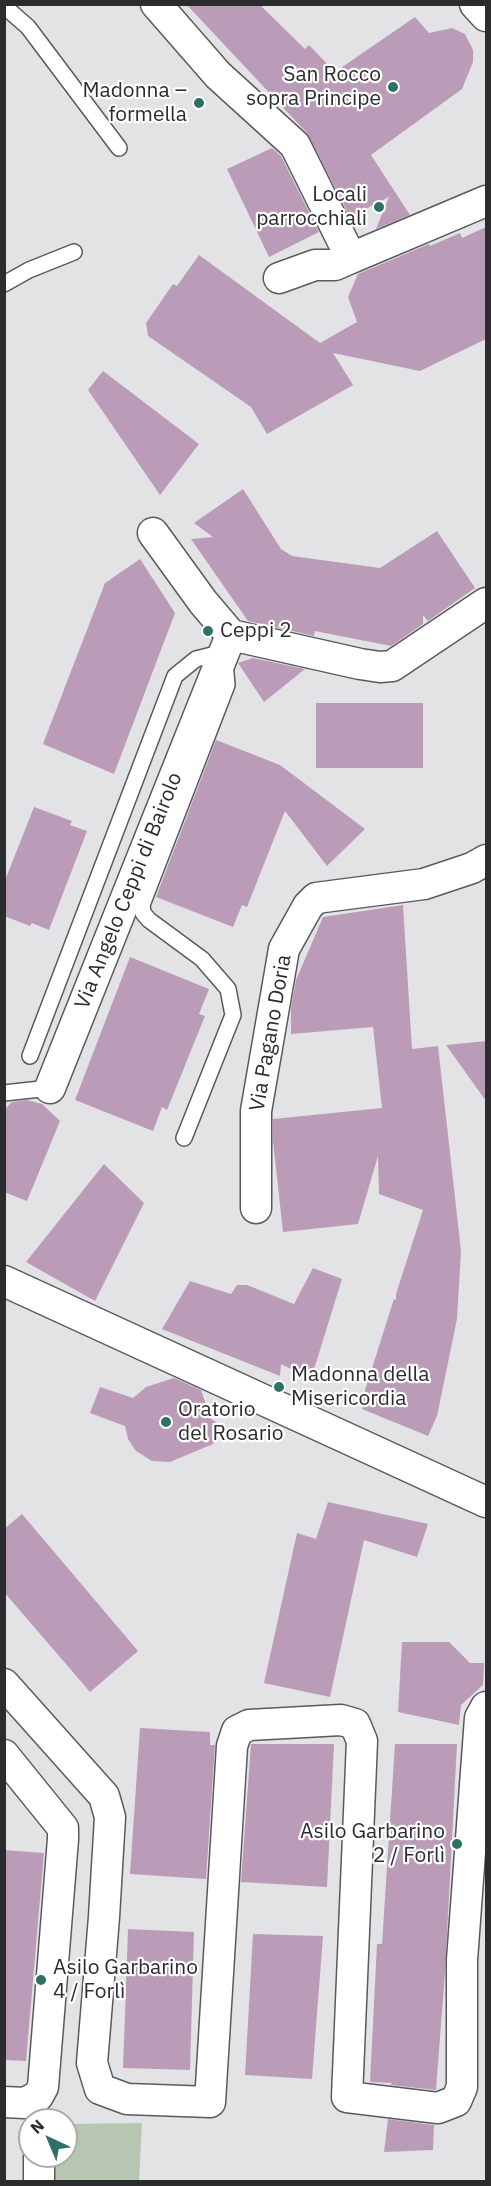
<!DOCTYPE html>
<html>
<head>
<meta charset="utf-8">
<style>
	body { margin:0 }
	#map { position:relative; width:491px; height:2186px; overflow:hidden; background:#e3e3e6; font-family:"IBM Plex Sans",sans-serif }
	canvas { display:block }
	.frame { position:absolute; inset:0; border:6px solid #2c2c2e; pointer-events:none }
	.north { position:absolute; left:18px; top:2108px; width:60px; height:60px; box-sizing:border-box; background:#fff; border:2px solid #ababab; border-radius:50%; rotate:316deg; font-size:16px; font-weight:700; line-height:24px; text-align:center; color:#2c2c2e }
	.north::after { content:''; display:block; margin:auto; width:21px; height:27px; background:#2c7267; clip-path:polygon(50% 0,100% 100%,50% 72%,0 100%) }
</style>
</head>
<body>
<div id="map">
<canvas width="491" height="2186"></canvas>
<div class="frame"></div>
<div class="north">N</div>
</div>
<script>
const ctx = document.querySelector('canvas').getContext('2d');
ctx.lineJoin = 'round';
function fill(path, color) { ctx.fillStyle = color; ctx.fill(path, 'evenodd'); }
const poly = rows => new Path2D(rows.map(r => 'M' + r).join(''));
function stroke(path, color, width, dash) { ctx.strokeStyle = color; ctx.lineWidth = width; ctx.lineCap = dash ? 'butt' : 'round'; ctx.setLineDash(dash || []); ctx.stroke(path); }
function write(font, color, halo, rows, align = 'center') {
  ctx.font = font + ' "IBM Plex Sans",sans-serif'; ctx.lineWidth = 4.5; ctx.setLineDash([]); ctx.textBaseline = 'middle'; ctx.strokeStyle = halo; ctx.fillStyle = color; for (const [text, x, y, turn = 0] of rows) {
    ctx.save(); ctx.translate(x, y); ctx.rotate((+turn || 0) * Math.PI / 180); ctx.textAlign = isNaN(turn) ? turn : align; if (halo) ctx.strokeText(text, 0, 0); ctx.fillText(text, 0, 0); ctx.restore();
  }
}
const green = poly([
	[142,2123,139,2181,55,2181,55,2156,66,2156,66,2124]
]);
const building = poly([
	[186,4,259,4,305,49,309,45,335,72,415,17,429,33,452,28,465,34,473,50,473,62,462,89,371,155,410,215,376,229,389,197,350,217,307,133],
	[272,148,281,156,319,232,269,257,227,169],
	[486,227,486,339,420,371,333,353,353,385,267,434,251,407,148,336,146,323,173,284,177,286,199,255,320,343,357,322,348,297,358,274,429,244,430,246,460,233,462,238],
	[103,371,199,444,160,495,88,390],
	[243,489,281,549,292,556,380,568,437,531,475,588,428,621,423,615,423,624,391,646,315,631,314,636,248,621,191,539,213,537,194,523],
	[140,559,175,613,114,774,43,744,105,583],
	[253,658,305,669,264,702,238,663],
	[316,703,423,703,423,768,316,768],
	[216,740,280,765,365,829,327,866,285,811,247,907,242,905,233,927,156,897],
	[34,807,72,821,70,825,87,831,49,930,32,923,30,926,4,916,4,883],
	[403,905,412,1049,438,1046,461,1251,457,1319,437,1416,428,1436,362,1409,365,1390,394,1299,396,1300,396,1294,423,1210,379,1194,378,1156,358,1224,283,1232,273,1141,273,1119,382,1108,373,1027,291,1034,291,1008,296,980,323,917],
	[130,957,209,989,199,1014,205,1016,167,1110,162,1107,153,1131,75,1100],
	[486,1041,486,1101,446,1045],
	[27,1100,42,1104,60,1121,27,1201,4,1192,4,1110,12,1102],
	[104,1164,144,1203,95,1301,26,1262],
	[313,1268,342,1279,311,1379,281,1364,280,1376,162,1329,190,1281,231,1294,237,1285,247,1285,294,1304],
	[174,1378,201,1390,211,1419,221,1425,213,1444,170,1462,152,1461,136,1451,128,1439,125,1426,90,1413,100,1387,133,1398,146,1387],
	[328,1502,428,1524,417,1557,364,1540,330,1697,264,1683,297,1533,316,1539],
	[22,1514,138,1651,90,1692,4,1592,4,1529],
	[402,1642,449,1642,470,1663,484,1663,483,1685,461,1705,459,1725,398,1712],
	[140,1728,210,1732,210,1745,215,1745,206,1879,130,1874],
	[251,1744,334,1744,327,1887,241,1882],
	[395,1744,457,1744,445,1972,436,2090,391,2085,392,2083,370,2082,377,1944,382,1944],
	[4,1850,44,1853,26,2061,4,2060],
	[128,1929,194,1932,190,2070,123,2068],
	[253,1934,323,1936,312,2079,245,2075],
	[388,2119,434,2125,433,2150,384,2152]
]);
const lane = poly([
	[4,6,28,27,119,148],
	[4,284,29,270,74,252],
	[30,1056,175,676,196,659,224,652,227,685,142,905,143,913,149,920,202,959,228,989,233,1015,184,1138],
	[4,1093,50,1088]
]);
const street = poly([
	[156,4,218,75,295,145,351,258,486,201],
	[475,4,486,16],
	[279,278,315,265,335,265,351,258],
	[153,533,203,602,231,635],
	[50,1088,231,635,360,664,380,667,392,666,486,603],
	[256,1208,256,1111,284,949,308,906,316,898,424,884,472,868,486,860],
	[4,1281,486,1502],
	[4,1684,104,1796,110,1817,104,1917,92,2063,100,2089,127,2099,210,2102,232,1746,237,1731,249,1725,341,1720,355,1724,362,1741,347,2097,438,2108,456,2101,462,2087,462,1960,480,1718,486,1707],
	[4,1755,63,1828,63,1839,43,2087,38,2096,25,2103,4,2102],
	[39,2156,39,2182]
]);
const markers = [
	[393,87,6,"#2c7267"],
	[199,103,6,"#2c7267"],
	[379,207,6,"#2c7267"],
	[208,631,6,"#2c7267"],
	[279,1387,6,"#2c7267"],
	[166,1422,6,"#2c7267"],
	[457,1844,6,"#2c7267"],
	[41,1980,6,"#2c7267"]
];
const poiNames = [
	["San Rocco",381,75],
	["sopra Principe",381,99],
	["Madonna –",187,91],
	["formella",187,115],
	["Locali",367,195],
	["parrocchiali",367,219],
	["Ceppi 2",220,631,"left"],
	["Madonna della",291,1375,"left"],
	["Misericordia",291,1399,"left"],
	["Oratorio",178,1410,"left"],
	["del Rosario",178,1434,"left"],
	["Asilo Garbarino",445,1832],
	["2 / Forlì",445,1856],
	["Asilo Garbarino",53,1968,"left"],
	["4 / Forlì",53,1992,"left"]
];
const streetNames = [
	["Via Angelo Ceppi di Bairolo",129,891,-68],
	["Via Pagano Doria",271,1033,-80]
];
fill(green, '#b7c6b1');
fill(building, '#bb9cb8');
stroke(lane, '#5a5a5d', 18);
stroke(street, '#5a5a5d', 33);
stroke(lane, '#fff', 15);
stroke(street, '#fff', 30);
for (const [x, y, r, color] of markers) { const dot = new Path2D(); dot.arc(x, y, r, 0, 2 * Math.PI); ctx.fillStyle = color; ctx.fill(dot); stroke(dot, '#fff', 2); }
write('21px', '#2c2c2e', '#fff', poiNames, 'right');
write('21px', '#2c2c2e', '#fff', streetNames);
</script>
</body>
</html>
